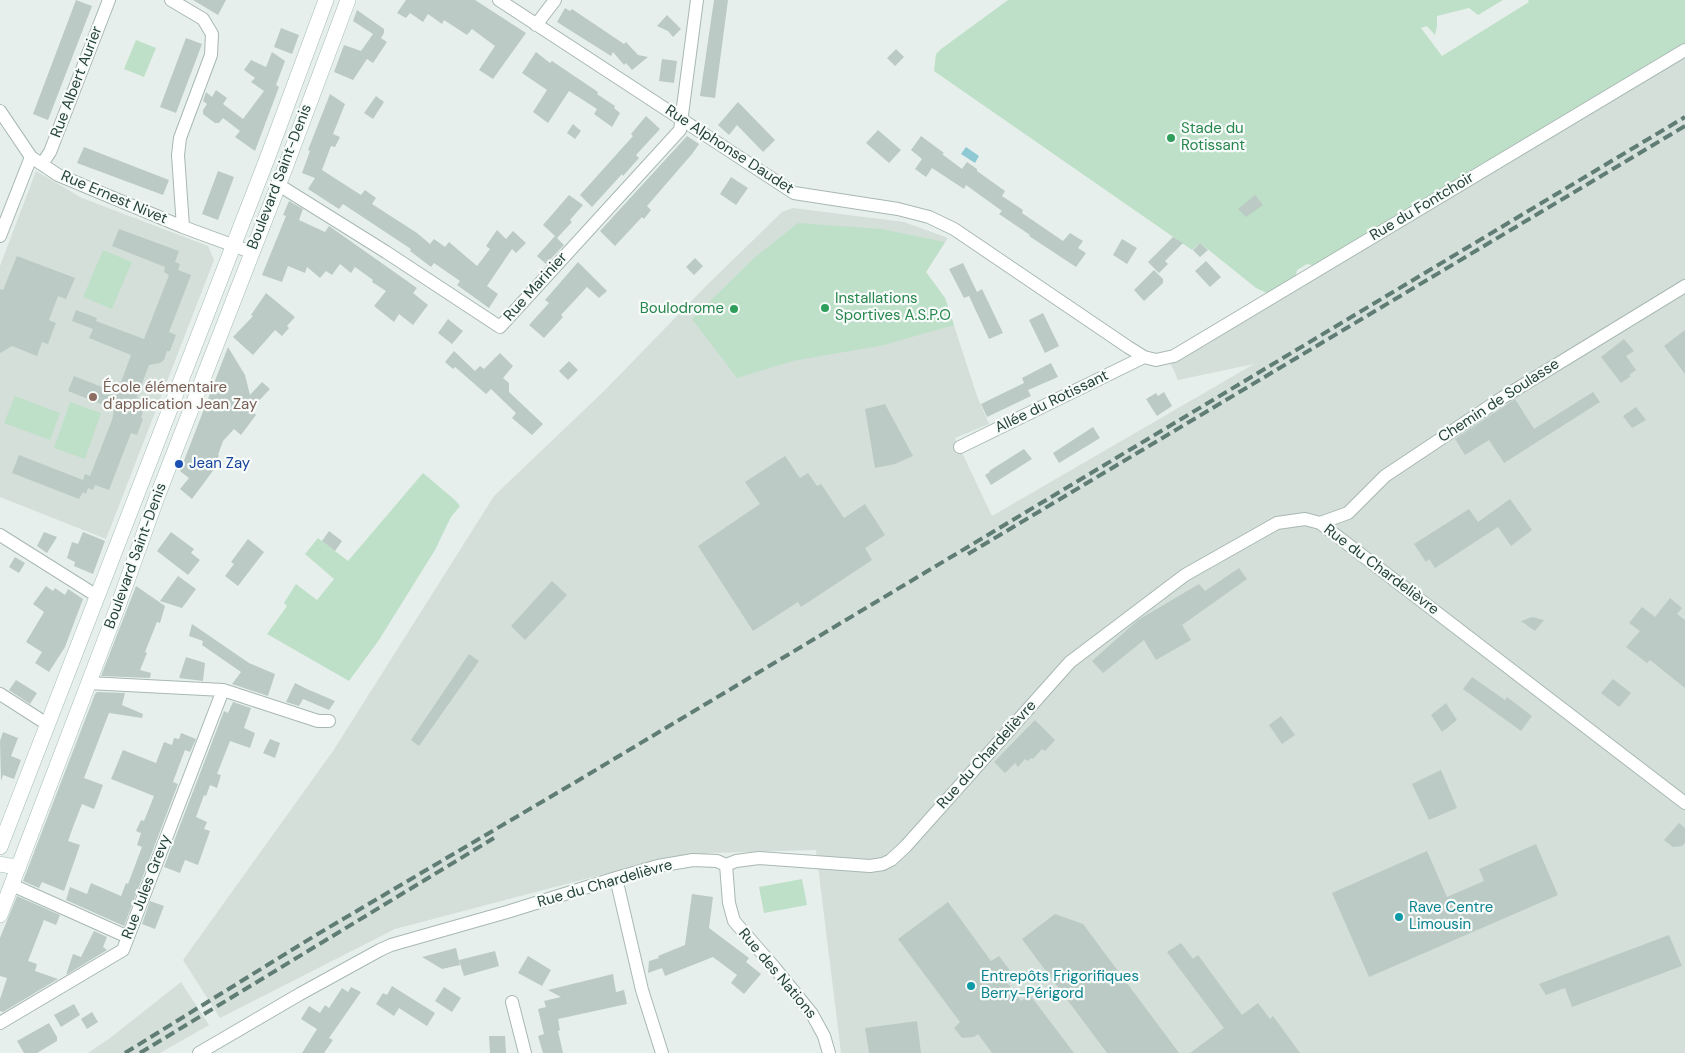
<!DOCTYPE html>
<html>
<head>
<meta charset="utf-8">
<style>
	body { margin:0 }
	canvas { display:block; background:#e6efeb }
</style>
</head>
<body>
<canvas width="1685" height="1053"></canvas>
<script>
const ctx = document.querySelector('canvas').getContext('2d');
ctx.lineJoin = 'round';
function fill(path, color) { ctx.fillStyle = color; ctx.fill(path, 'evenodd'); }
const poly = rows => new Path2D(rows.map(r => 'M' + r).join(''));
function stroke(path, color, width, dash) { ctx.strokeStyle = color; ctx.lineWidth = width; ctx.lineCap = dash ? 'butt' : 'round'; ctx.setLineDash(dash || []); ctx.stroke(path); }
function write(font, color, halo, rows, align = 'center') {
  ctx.font = font + ' "DM Sans",sans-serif'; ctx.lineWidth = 4.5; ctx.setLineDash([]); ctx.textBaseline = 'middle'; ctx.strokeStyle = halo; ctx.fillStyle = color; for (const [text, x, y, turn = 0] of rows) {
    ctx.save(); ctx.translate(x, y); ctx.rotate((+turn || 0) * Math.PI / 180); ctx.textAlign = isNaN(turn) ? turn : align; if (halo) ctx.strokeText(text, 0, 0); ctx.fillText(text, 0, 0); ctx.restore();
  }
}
const built = poly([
	[1685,57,1685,1053,841,1053,816,850,712,853,608,873,395,929,220,1018,183,960,333,751,494,496,605,390,708,284,782,212,793,208,904,222,948,238,926,272,945,298,977,396,989,424,955,438,992,516,1254,364,1178,380,1170,362],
	[36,171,82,198,208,246,214,260,106,539,0,497,0,266],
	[181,982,209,1025,160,1053,88,1053,110,1038]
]);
const green = poly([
	[1008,0,1503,0,1478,15,1469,8,1437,16,1437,26,1435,35,1427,26,1421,28,1442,56,1529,2,1528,0,1685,0,1685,43,1662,56,1316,266,1307,264,1297,270,1295,279,1269,294,1256,288,1200,243,1192,250,934,71,936,54,941,49],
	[136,40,156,48,144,77,124,69],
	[798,223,881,229,945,242,926,272,945,298,954,325,884,345,793,361,737,378,692,319,754,258],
	[103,250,132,262,112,309,83,297],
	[15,396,60,413,50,440,4,423],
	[70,402,101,413,85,459,54,448],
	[423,473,455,500,460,506,451,517,435,550,379,640,349,681,267,634,287,606,284,603,296,584,317,600,334,579,305,554,318,538,348,561],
	[802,879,807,905,764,913,759,887]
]);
const water = poly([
	[966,147,979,156,975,163,961,154]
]);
const building = poly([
	[76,0,92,6,48,120,33,114],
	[193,0,226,0,218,15],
	[406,0,475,0,526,33,493,79,479,70,495,46,472,29,467,35,444,20,442,24,428,14,423,22,410,13,406,18,397,13],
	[714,0,728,0,715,98,700,96],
	[565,8,570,11,572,9,624,44,626,42,638,55,648,57,632,70,626,63,624,65,613,52,611,56,557,22],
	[357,10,384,29,384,33,381,38,387,42,373,63,367,59,353,80,334,72,344,45,361,51,373,34,353,21],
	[667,15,681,29,673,37,668,31,657,26],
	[281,28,299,35,292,54,274,47],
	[186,38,202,44,176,113,160,107],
	[896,49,904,57,895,66,887,58],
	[272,52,285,61,276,85,279,87,255,151,235,137,240,131,223,118,219,123,215,123,203,114,203,110,207,104,203,101,206,92,212,97,216,90,227,98,223,104,243,119,264,91,251,82,255,78,244,70,251,60,266,67],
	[536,52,550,63,552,61,598,92,597,94,615,106,614,108,620,113,612,127,594,114,597,109,569,91,548,123,533,112,547,90,522,73],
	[662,59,677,61,674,83,659,81],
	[330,94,345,104,333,134,340,137,335,147,331,146,322,170,361,195,365,190,376,198,372,204,417,233,430,244,434,239,445,247,449,242,477,266,490,249,486,246,497,230,506,239,513,231,526,243,516,253,512,249,487,286,498,294,489,308,457,285,460,281,434,263,431,267,410,251,411,249,343,204,339,209,308,189,315,178,302,173,310,151,308,150],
	[376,96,384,102,373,119,364,113],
	[738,102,775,140,763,152,737,125,729,135,718,125],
	[646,116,660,129,636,155,639,158,623,176,622,174,592,207,580,195,633,136,631,134],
	[573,124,581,131,575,139,567,133],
	[878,130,901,150,889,163,866,143],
	[687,136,699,144,692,154,647,206,651,210,644,219,642,217,615,246,600,231],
	[921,136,944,153,942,154,962,169,967,162,977,169,977,171,1005,191,1002,196,1023,210,1022,213,1063,241,1070,233,1083,241,1078,248,1086,253,1076,267,1029,236,1030,235,999,214,1002,211,966,185,964,189,932,168,926,177,915,169,922,159,911,150],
	[84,147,169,180,163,195,77,163],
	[218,171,234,177,218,220,202,214],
	[731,177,748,188,736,205,720,194],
	[569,195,583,205,570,220,572,222,557,238,564,245,546,264,537,256,555,236,543,225],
	[1255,195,1263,205,1246,217,1238,209],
	[289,201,303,209,299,220,325,232,329,226,417,288,413,293,428,305,413,325,399,314,394,322,374,306,386,291,372,282,373,280,355,267,351,273,340,264,332,275,326,271,320,278,307,267,305,273,288,266,282,282,262,275,286,216,283,215],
	[119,229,179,251,175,262,180,264,178,270,191,275,169,332,176,335,170,351,167,351,164,360,160,363,149,365,137,397,145,405,141,418,143,419,137,435,131,433,109,490,95,485,93,490,88,488,86,494,83,492,79,499,12,473,19,455,83,480,85,474,90,476,112,420,114,411,110,409,111,408,68,391,74,376,117,393,131,355,89,338,93,329,72,321,76,310,97,318,96,321,144,339,169,275,164,272,165,267,112,246],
	[1173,237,1183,243,1165,261,1168,264,1159,273,1148,262],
	[1122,239,1137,248,1127,264,1113,255],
	[1200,243,1208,250,1200,257,1193,250],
	[17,256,75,278,66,299,58,296,49,320,56,323,48,344,42,342,37,356,12,346,0,353,0,289,3,290],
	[695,258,703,266,694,275,686,267],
	[1206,261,1221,277,1210,287,1195,271],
	[578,262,607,291,599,298,587,287,561,315,563,317,544,338,529,325,549,303,545,300],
	[963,263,977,292,982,289,1003,333,989,339,969,296,964,298,949,269],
	[1154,270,1163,279,1163,283,1144,301,1134,290],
	[266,293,295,317,287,326,289,328,282,336,275,330,253,355,233,337,253,316,251,315],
	[1043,313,1059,346,1045,353,1029,320],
	[448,319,463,331,452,344,438,333],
	[1685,330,1685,374,1664,346],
	[1624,339,1634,351,1626,356,1636,370,1629,375,1631,376,1621,383,1601,357],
	[228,347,245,375,250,395,262,382,270,389,251,409,256,415,241,435,234,429,223,441,218,455,219,455,215,468,192,499,180,489,189,478,180,471],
	[454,351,475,371,480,366,484,369,500,353,513,366,503,378,509,383,509,392,543,424,532,435,512,418,516,413,491,389,486,394,455,367,453,369,445,362],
	[569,361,578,370,568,380,559,371],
	[1051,363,1058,377,1028,390,1031,396,987,417,981,404,1024,383,1022,378],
	[1164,392,1172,406,1157,416,1146,399,1156,393,1158,396],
	[1593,392,1600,402,1504,463,1489,440,1465,455,1455,439,1515,399,1534,429],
	[885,404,913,456,895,464,875,468,865,409],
	[1636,407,1646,420,1632,428,1623,416],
	[1093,427,1100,438,1059,463,1053,453],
	[1024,449,1032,459,991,485,985,475,990,472,989,471],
	[785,456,800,478,808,473,817,486,821,484,844,518,865,504,885,535,865,548,872,560,801,607,798,602,753,631,698,546,760,504,745,482],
	[1510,499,1532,530,1511,546,1498,527,1435,568,1429,559,1426,562,1414,544,1469,509,1478,522],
	[329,531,342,541,335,551,322,541],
	[44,532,57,537,47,553,37,546],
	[83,532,105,541,93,574,74,566,75,562,67,558,72,542,78,544],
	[171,532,194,549,191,553,200,560,188,575,157,551],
	[248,539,264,552,238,586,225,576,234,564,231,562],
	[15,557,25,563,19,573,9,567],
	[1239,568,1247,579,1182,625,1191,640,1156,660,1144,640,1103,673,1092,661,1138,620,1199,584,1205,591],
	[178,576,196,589,182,608,160,601],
	[552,581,567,595,525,640,511,626],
	[46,586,53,591,55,588,65,595,68,589,83,599,65,647,49,672,35,663,42,652,26,642,44,612,33,604],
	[136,586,165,606,160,623,157,622,145,652,147,653,140,670,151,673,150,678,101,676],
	[1670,598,1682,608,1677,614,1685,620,1685,688,1650,660,1647,663,1626,647,1640,631,1629,623,1642,607,1655,617],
	[1532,617,1544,620,1535,631,1521,621],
	[192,624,249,663,275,674,268,696,232,684,241,672,202,645,203,641,189,636],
	[469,654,479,661,419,746,411,740],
	[186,657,205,663,203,681,179,678],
	[1472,677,1505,700,1507,697,1532,716,1521,731,1463,689],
	[1613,679,1631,693,1619,707,1601,693],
	[16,680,37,693,30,704,9,690],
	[295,683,307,689,335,701,329,710,303,699,299,706,286,702],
	[97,692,125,693,122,705,143,714,142,718,109,713,84,778,103,785,94,809,82,804,73,827,68,841,80,845,64,891,42,882,39,888,23,881,95,694],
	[233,702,251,708,244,728,255,733,250,748,230,741,217,774,221,775,217,788,210,785,206,796,204,795,196,817,207,822,204,829,210,831,198,865,185,860,180,873,164,867,224,711,228,713],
	[1446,703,1457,720,1442,732,1431,715],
	[1281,716,1295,735,1282,744,1269,725],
	[1035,720,1055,740,1045,751,1042,749,1033,759,1031,758,1028,761,1025,759,1018,767,1015,763,1005,773,994,762],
	[3,732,18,738,11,756,21,760,14,779,3,775,1,781,0,741],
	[181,733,196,739,190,752,185,750,177,771,173,782,178,784,124,926,66,900,70,887,87,894,91,883,121,896,126,883,128,884,142,847,137,845,141,833,136,831,141,820,144,821,154,796,111,779,123,750,156,763,164,742,172,745,174,738,179,739],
	[270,739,280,743,275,758,263,753],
	[1441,770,1457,808,1429,820,1412,784],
	[1679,823,1685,828,1685,843,1682,846,1673,847,1664,840],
	[1536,844,1558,895,1369,977,1332,893,1427,851,1447,897,1484,881,1479,869],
	[692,894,713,897,709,928,749,958,746,962,761,974,744,994,731,983,737,975,713,957,665,976,662,968,648,973,649,961,659,958,658,956,685,945],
	[17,896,60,915,56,925,44,920,28,961,37,964,35,971,58,979,3,1012,0,1011,0,999,7,978,0,976,0,938],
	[150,901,164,906,155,929,142,924],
	[948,902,991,961,999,956,1011,972,1003,977,1021,1001,1030,995,1074,1053,992,1053,978,1034,974,1037,962,1038,954,1028,960,1022,898,939],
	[1055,914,1083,924,1179,1053,1107,1053,1022,939],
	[94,931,107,937,103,947,107,950,66,975,73,954,81,957],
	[1669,935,1682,966,1572,1007,1565,988,1546,995,1539,984],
	[1181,943,1193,959,1198,955,1242,1015,1258,1003,1270,1019,1273,1016,1300,1053,1190,1053,1224,1028,1167,952],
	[456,948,460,965,442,969,422,957],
	[495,951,499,966,464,976,459,960],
	[528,956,551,970,542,986,518,973],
	[613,974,616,992,624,990,627,1004,558,1019,560,1030,558,1031,563,1053,543,1053,538,1036,544,1034,538,1009,546,1007,544,1001,561,997,548,990],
	[392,986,435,1013,427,1026,399,1008,394,1016,376,1004,383,993,387,995],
	[351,987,361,992,329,1038,333,1040,324,1053,302,1053,317,1029,301,1019,309,1006,320,1013,325,1005,329,1008,342,988,348,992],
	[444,987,461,998,452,1012,435,1001],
	[74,1004,80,1015,61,1027,54,1015],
	[92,1012,98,1022,87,1029,81,1019],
	[917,1021,921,1053,869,1053,865,1028],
	[49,1023,57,1037,57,1041,37,1053,24,1053,17,1041],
	[489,1036,505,1036,506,1053,490,1053]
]);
const street = poly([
	[171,0,203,19,212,34,211,55,180,138,178,155,183,227],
	[499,0,794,193,898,209,929,217,954,229,1128,347,1144,357,1156,360,1174,356,1685,50],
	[536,25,555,0],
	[0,111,31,157,58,175,183,227,251,252],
	[42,164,50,152,109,0],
	[282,187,386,252,500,327,680,130,697,0],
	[0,236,31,157],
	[960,447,1144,357],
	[1320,523,1348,513,1385,476,1502,398,1685,286],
	[0,535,97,596],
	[88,683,223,690,318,721,329,721],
	[0,694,47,724],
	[726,865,729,903,734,921,774,967,812,1014,824,1036,829,1053],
	[616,878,642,990,662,1053],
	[12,885,128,937],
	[512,1002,525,1053],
	[0,1023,123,950,223,690],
	[199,1053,300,994,380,950,391,945,507,912,616,878,658,866,693,860,717,861,726,865,736,861,759,858,870,866,883,864,891,860,906,846,1070,662,1185,575,1277,523,1305,519,1320,523,1685,803]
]);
const secondary = poly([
	[0,847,267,159,326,0],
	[0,864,10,866,19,866],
	[0,915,118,606,157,497,285,168,348,0]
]);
const rail = poly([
	[968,554,1685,126],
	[125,1053,316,935,579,780,1685,117],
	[140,1053,494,838]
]);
const markers = [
	[1171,138,5,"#2e9e5b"],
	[825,308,5,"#2e9e5b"],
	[734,309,5,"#2e9e5b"],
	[93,397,5,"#8d6e63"],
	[179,464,5,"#1a4fb4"],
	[1399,917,5,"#0f9aa8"],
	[971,986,5,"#0f9aa8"]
];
const streetNames = [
	["Rue Albert Aurier",77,82,-69],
	["Rue Alphonse Daudet",729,150,33],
	["Boulevard Saint-Denis",280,177,-69],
	["Rue Ernest Nivet",114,198,23],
	["Rue du Fontchoir",1422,207,-31],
	["Rue Marinier",536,287,-48],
	["Chemin de Soulasse",1499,401,-33],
	["Allée du Rotissant",1052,402,-26],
	["Boulevard Saint-Denis",136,556,-70],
	["Rue du Chardelièvre",1381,570,37],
	["Rue du Chardelièvre",987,755,-48],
	["Rue du Chardelièvre",605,884,-16],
	["Rue Jules Grevy",147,887,-69],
	["Rue des Nations",777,974,50]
];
const leisureNames = [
	["Stade du",1181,129],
	["Rotissant",1181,146],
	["Installations",835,299],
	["Sportives A.S.P.O",835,316],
	["Boulodrome",724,309,"right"]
];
const educationNames = [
	["École élémentaire",103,388],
	["d'application Jean Zay",103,405]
];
const transitNames = [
	["Jean Zay",189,464]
];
const cultureNames = [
	["Rave Centre",1409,908],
	["Limousin",1409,925],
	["Entrepôts Frigorifiques",981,977],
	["Berry-Périgord",981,994]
];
fill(built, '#d4dfda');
fill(green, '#bfe0c8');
fill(water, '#8ec9d4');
fill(building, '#bbcac4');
stroke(street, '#a8b8b2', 14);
stroke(secondary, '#a4bbb3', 16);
stroke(street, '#fff', 12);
stroke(secondary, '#fff', 15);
stroke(rail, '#5f7d75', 4, [10, 5]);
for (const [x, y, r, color] of markers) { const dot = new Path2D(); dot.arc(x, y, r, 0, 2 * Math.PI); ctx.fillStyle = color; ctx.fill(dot); stroke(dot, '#f7fbf9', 2); }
write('15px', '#24423a', '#f7fbf9', streetNames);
write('15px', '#27864d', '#f7fbf9', leisureNames, 'left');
write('15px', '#785e54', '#f7fbf9', educationNames, 'left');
write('15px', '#164399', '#f7fbf9', transitNames, 'left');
write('15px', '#0d838f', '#f7fbf9', cultureNames, 'left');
</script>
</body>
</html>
